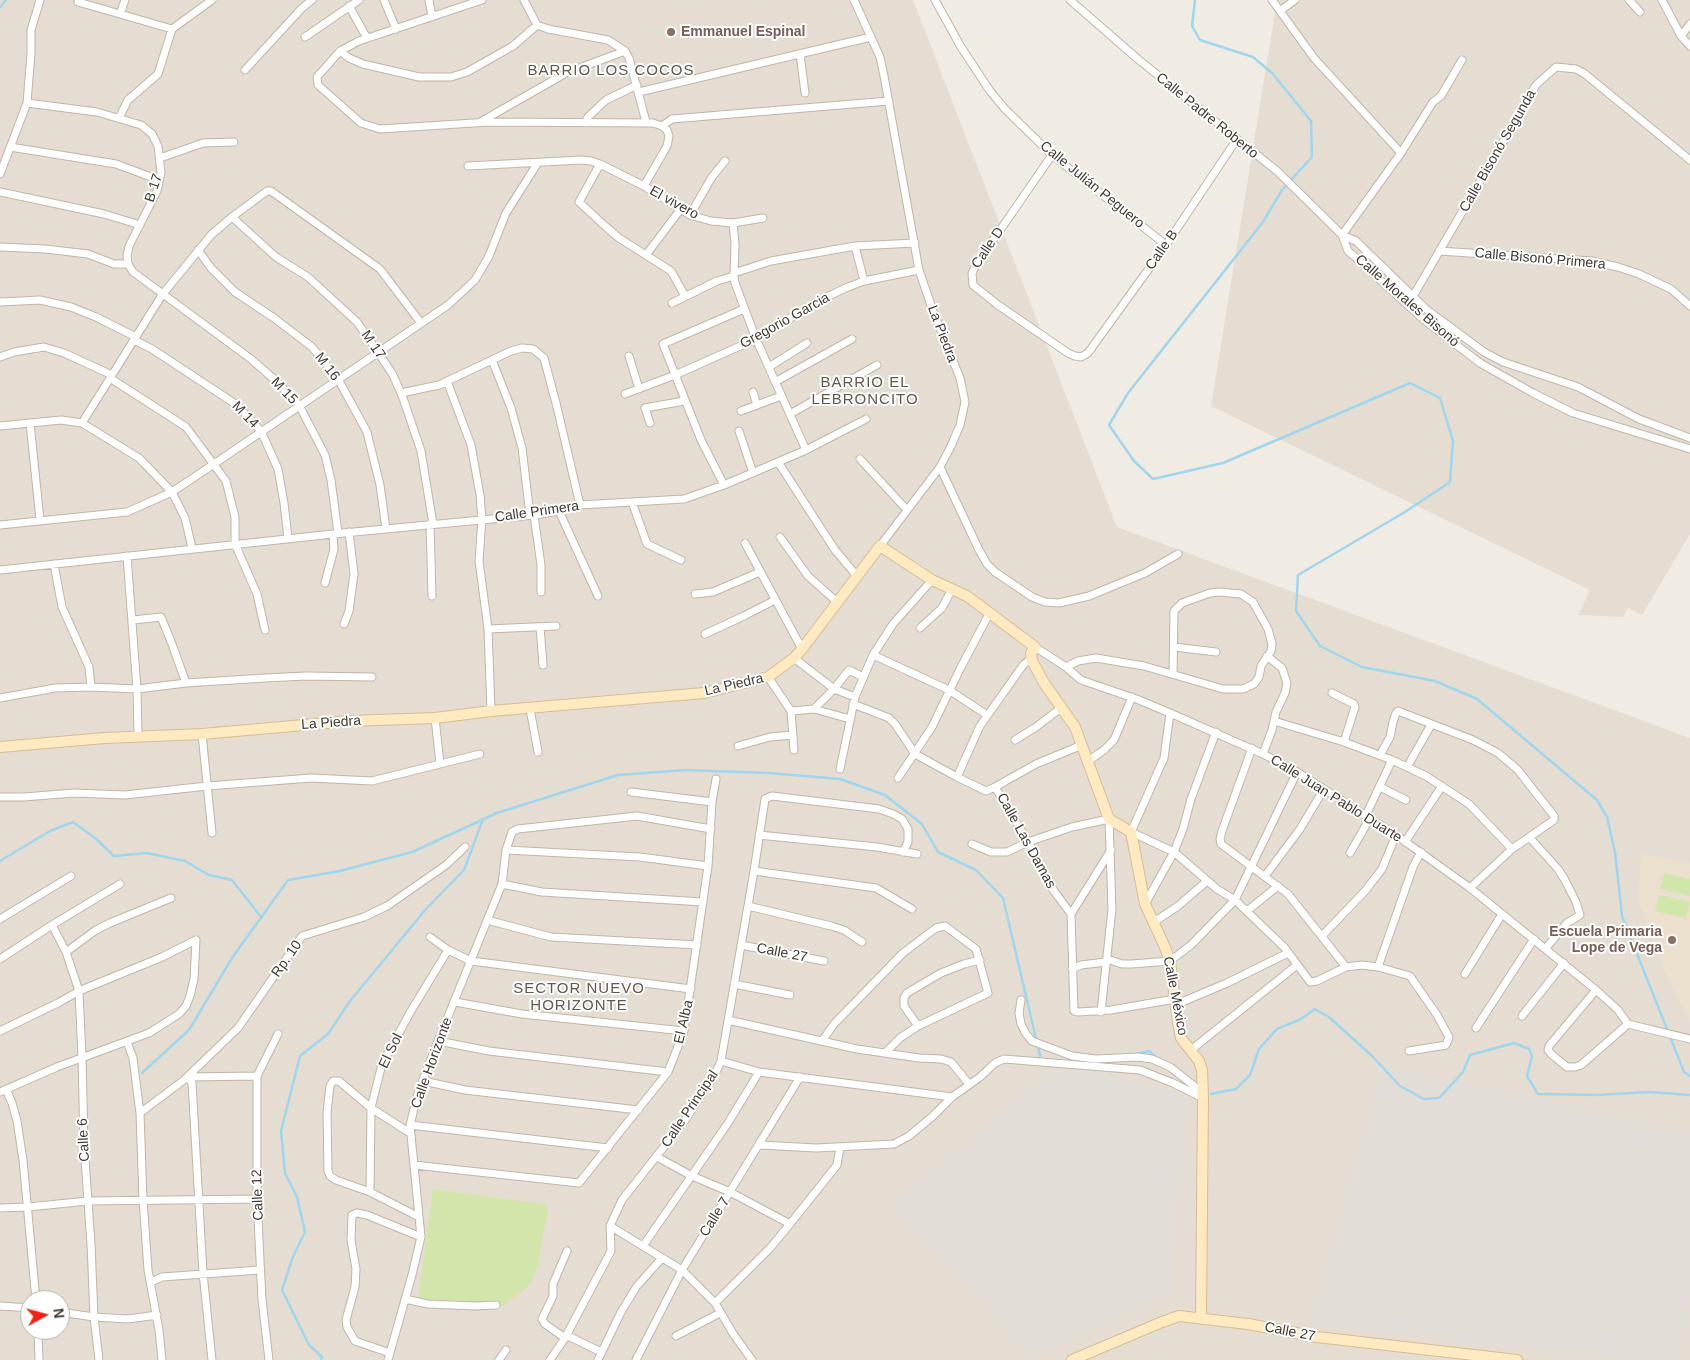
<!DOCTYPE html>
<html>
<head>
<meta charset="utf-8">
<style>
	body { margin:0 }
	#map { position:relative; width:1690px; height:1360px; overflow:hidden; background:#f1ece3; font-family:Arial,sans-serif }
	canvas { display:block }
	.north { position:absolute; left:20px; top:1290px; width:50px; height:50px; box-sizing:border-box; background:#fff; border:1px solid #b4b1ae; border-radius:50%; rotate:83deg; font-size:14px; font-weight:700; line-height:20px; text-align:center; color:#433b34 }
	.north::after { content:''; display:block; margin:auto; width:18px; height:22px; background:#f72015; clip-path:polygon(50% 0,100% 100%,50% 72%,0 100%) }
</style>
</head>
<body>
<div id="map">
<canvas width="1690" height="1360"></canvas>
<div class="north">N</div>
</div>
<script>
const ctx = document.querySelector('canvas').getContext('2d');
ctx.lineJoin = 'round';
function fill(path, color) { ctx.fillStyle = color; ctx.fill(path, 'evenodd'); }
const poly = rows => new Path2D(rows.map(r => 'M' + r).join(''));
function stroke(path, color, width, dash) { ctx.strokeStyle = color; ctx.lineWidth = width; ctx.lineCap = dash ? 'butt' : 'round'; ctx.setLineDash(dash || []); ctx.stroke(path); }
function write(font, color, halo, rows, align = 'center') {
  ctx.font = font + ' Arial,sans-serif'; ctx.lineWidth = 4; ctx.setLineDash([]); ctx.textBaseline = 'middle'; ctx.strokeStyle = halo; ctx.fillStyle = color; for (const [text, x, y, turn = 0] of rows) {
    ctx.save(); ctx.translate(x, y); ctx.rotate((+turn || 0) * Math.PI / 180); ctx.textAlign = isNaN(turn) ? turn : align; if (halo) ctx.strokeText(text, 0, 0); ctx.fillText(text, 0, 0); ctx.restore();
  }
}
const residential = poly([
	[0,0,913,0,1117,527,1690,738,1690,1360,0,1360],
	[30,1300,60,1300,60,1330,30,1330],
	[1277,0,1690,0,1690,534,1642,615,1628,608,1623,617,1578,615,1590,590,1211,406]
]);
const industrial = poly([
	[1063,1061,1186,1096,1173,1293,1029,1358,889,1204],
	[1381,1066,1570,1105,1690,1134,1690,1299,1678,1360,1632,1360,1309,1325]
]);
const education = poly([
	[1641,853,1690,863,1690,1022,1668,980,1638,900]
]);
const green = poly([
	[1664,873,1690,879,1690,896,1660,889],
	[1659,895,1690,902,1686,918,1655,911],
	[433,1189,545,1204,548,1210,537,1269,527,1288,501,1306,483,1308,418,1299]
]);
const stream = poly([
	[1195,0,1192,26,1200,40,1253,57,1272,73,1311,121,1312,157,1282,190,1263,222,1128,393,1109,425,1134,461,1153,479,1223,463,1410,383,1440,398,1453,441,1450,482,1405,512,1298,575,1296,611,1320,646,1362,667,1435,681,1477,699,1597,800,1607,817,1615,852,1622,916,1684,1072,1690,1076],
	[0,7,6,0],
	[0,861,50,831,73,822,95,838,114,856,147,853,185,861,209,875,232,880,261,917],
	[1136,1054,1149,1051,1157,1058],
	[142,1073,189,1030,232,958,288,880,340,871,412,852,497,813,618,775,685,770,769,773,840,779,885,795,922,824,938,852,976,870,1003,898,1041,1060],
	[1211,1094,1236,1089,1250,1075,1259,1049,1277,1029,1301,1019,1315,1009,1329,1017,1371,1055,1400,1086,1424,1099,1439,1098,1463,1072,1470,1055,1514,1043,1529,1049,1532,1056,1527,1076,1538,1094,1597,1095,1649,1092,1690,1095],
	[321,1360,322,1357,309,1345,282,1290,292,1259,305,1232,297,1197,285,1173,281,1131,300,1056,328,1034,350,1001,426,909,464,870,483,819]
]);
const street = poly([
	[384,0,396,29],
	[429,0,432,17],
	[482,0,359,41,340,51,317,77,318,85,361,123,380,129,489,122,653,123,662,126,667,130,669,136,667,146,644,186],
	[524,0,537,25,548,29,608,40,625,51,629,58,646,122],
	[854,0,880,57,884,76,919,270,933,311,960,378,965,402,960,425,951,446,940,467,880,546],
	[935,0,961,47,990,91,1005,109,1052,155,1166,245],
	[1070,0,1139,60,1277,171,1335,228,1342,235,1356,241,1426,309,1484,352,1503,362,1578,387,1639,419,1690,438],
	[1272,0,1314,58,1401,153],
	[1629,0,1640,12],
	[1662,0,1681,36,1690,46],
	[78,2,172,29],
	[349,6,367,38],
	[1280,11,1295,0],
	[120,14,125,0],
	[1681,36,1690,24],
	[305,37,359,0],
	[340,51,349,58,363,64,419,77,451,77,467,72,513,46,537,25],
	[800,54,805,93],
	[245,70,302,8,312,0],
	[639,92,871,37],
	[27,103,97,112,141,125,152,134,158,146,161,173,157,191,129,246,127,256,128,264,133,272,251,359,275,380,299,405,325,455,331,480,338,533],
	[119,118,128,100,158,74,172,29,212,0],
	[482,121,566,73,625,51],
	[585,123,588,117,606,100,637,85],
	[662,126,672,119,889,101],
	[10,147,116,164,159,180],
	[1052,155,976,265,972,273,973,285,998,305,1068,353,1075,356,1081,357,1088,353,1166,245,1237,139],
	[160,158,203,143,234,142],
	[600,164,579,202,605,226,619,238,671,271,685,296],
	[468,166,581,160,591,161,600,164,644,186,690,215,711,221,733,223,735,244,734,276,735,283,756,339,806,450],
	[0,174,27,103,31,53,31,30,40,0],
	[0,192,104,214,140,225],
	[690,215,712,177,725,161],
	[232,217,276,257,308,277,357,322,378,352,393,375,403,398,421,451,433,524],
	[733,223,763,218],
	[1342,235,1348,251,1354,256,1424,320,1480,363,1533,393,1573,413,1690,449],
	[1342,235,1401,153,1433,102,1441,96,1462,60],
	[855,246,864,281],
	[0,247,45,249,88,254,114,264,128,264],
	[198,250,211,268,235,292,274,318,312,347,338,379,367,432,380,485,386,529],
	[1439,251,1592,261,1618,267,1639,274,1671,289,1690,306],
	[646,255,680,210],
	[734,273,771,261,855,246,915,243],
	[0,302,40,300,71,307,96,317,136,337],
	[672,303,717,281,734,276],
	[1408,305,1536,85,1556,67,1576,69,1585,74,1690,160],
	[134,340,152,349,237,405,261,431,278,469,284,503,288,538],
	[629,356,639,389],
	[0,357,14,352,44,347,64,353,112,375],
	[492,360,511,408,522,448,530,515],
	[769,367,807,343],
	[110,378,186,427,226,481,235,517,235,544,257,594,265,630],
	[447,381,471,445,480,495,482,519,479,561,488,629,491,711],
	[775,382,852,339],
	[753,392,757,405],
	[401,393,439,385,511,351,522,348,533,349,544,358,557,407,580,505],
	[625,394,675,375,756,339,820,300,848,287,864,281,919,270],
	[741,411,781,396],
	[790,414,877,365],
	[30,423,40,520],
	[82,423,162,295,211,235,232,217,267,191,271,191,380,269,421,323],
	[650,423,645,408,684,401],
	[0,426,61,420,82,423,139,458,172,492,185,518,192,548],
	[739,431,753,473],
	[860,459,907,510],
	[778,462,835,550,857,576],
	[940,467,979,550,987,564,995,572,1004,578,1032,597,1045,602,1059,603,1089,596,1145,573,1178,554],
	[724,485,701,440,663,344,744,309],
	[632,502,647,544,681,560],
	[559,511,598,596],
	[534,515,541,565,541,592],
	[430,524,432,596],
	[0,525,127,512,172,492,214,464,448,305,475,280,489,256,506,213,537,164],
	[780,537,808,576,837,602],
	[745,543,802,649],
	[127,556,137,689,138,736],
	[54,564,62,607,89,667,91,687],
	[0,570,333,534,534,515,559,511,580,505,684,499,724,485,778,462,806,450,866,419],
	[325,583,334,549,333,534],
	[695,594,713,592,760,572],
	[133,620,161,617,172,644,186,683],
	[344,624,349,611,354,574,349,532],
	[540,627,543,665],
	[920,628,942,608,952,589],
	[488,629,556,626],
	[705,634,744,616,775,600],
	[1035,647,1066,667,1081,680,1139,700,1170,713,1263,754,1297,772,1396,835,1470,888,1596,990,1618,1010,1628,1024,1690,1039],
	[1174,647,1216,652],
	[873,655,949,690,987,715],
	[794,658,834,689,855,697],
	[1066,667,1078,661,1096,658,1144,666,1223,689,1243,689,1254,684,1259,677,1261,666,1271,651,1272,644,1268,629,1253,602,1241,594,1219,592,1210,593,1182,603,1174,611,1173,674],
	[768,677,791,711,794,750],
	[1332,693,1354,704,1355,707,1344,742],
	[0,698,55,688,91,687,137,689,186,683,265,678,306,676,372,677],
	[853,704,889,718,895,724,915,754,957,777,986,791,995,787,1028,842,1054,891,1071,914],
	[530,709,538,752],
	[814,709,834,689,849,670,863,677],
	[791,711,814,709,850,719],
	[1170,713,1164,758,1131,832,1174,852,1217,889,1235,900,1285,948,1310,982,1317,981,1346,967,1362,965,1378,967,1410,976,1437,1015,1449,1037,1446,1045,1409,1051],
	[435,718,440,764],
	[1274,721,1344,742,1392,760,1426,776,1469,804,1512,849],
	[202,734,212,833],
	[1015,740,1036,727,1061,708],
	[738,746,770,737,793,735],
	[1252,748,1222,831,1220,839,1221,844,1288,894,1346,967],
	[1263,754,1272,730,1276,712,1285,693,1287,683,1282,668,1267,656],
	[1380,755,1390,737,1393,722,1396,713,1398,711,1473,740,1498,753,1517,769,1554,816,1554,820,1512,849,1470,888],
	[1088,761,1104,750,1114,740,1132,697],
	[1407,767,1431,725],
	[840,769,855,697,873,655,893,624,932,580],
	[957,777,980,726,1024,664,1031,659],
	[898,778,932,727,960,669,989,614],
	[995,787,1036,764,1082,745],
	[1380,787,1406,800],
	[631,792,712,802],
	[0,797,24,797,74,793,125,795,207,786,311,778,372,781,480,754],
	[1366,815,1392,760],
	[759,835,877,847,917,854],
	[1529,837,1558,869,1565,880,1576,902,1580,915,1567,923,1546,948],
	[1405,842,1442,786],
	[972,844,991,852,1007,852,1028,842,1072,827,1109,819,1112,909,1101,1012],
	[506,850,640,857,708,866],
	[1111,850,1071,914,1074,1011,1078,1012,1111,1010,1175,999],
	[1350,853,1370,818],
	[754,871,876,888,912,909],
	[1265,876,1300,829,1324,789],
	[502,884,542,892,703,902],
	[1145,904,1174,852,1183,829,1191,799,1216,732],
	[748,906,831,926,844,930,862,942],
	[1247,911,1278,886],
	[0,919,71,876],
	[487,920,551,937,697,945],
	[1154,922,1178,906,1207,881],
	[52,925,66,952,79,991,82,1057,84,1145,91,1244,94,1317,99,1360],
	[1322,936,1365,891,1382,869,1396,835],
	[430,937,448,950,471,961,691,989],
	[741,945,824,961],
	[66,952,96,930,110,923,171,898],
	[0,959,52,925,120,884],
	[1107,959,1122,964,1132,964,1170,961,1191,945,1235,900,1297,772],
	[1378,967,1413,867,1421,852],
	[1072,969,1081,965,1106,962],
	[1465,974,1502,914],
	[734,984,790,995],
	[1596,990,1549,1046,1548,1050,1551,1054,1567,1067,1575,1067,1581,1065,1628,1024],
	[1021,1000,1019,1013,1021,1024,1026,1034,1032,1041,1072,1056,1096,1059,1138,1057,1152,1059,1170,1067,1203,1093],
	[455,1002,522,1014,684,1031],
	[1175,1005,1227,983,1288,953],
	[1522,1016,1564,963],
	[728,1020,857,1049,919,1058,941,1059,951,1062,969,1084],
	[918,1026,904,1006,904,998,907,993,941,973,964,964,980,960],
	[1476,1028,1534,939],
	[0,1031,58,1003,79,991,162,957,196,940,194,979,190,996,186,1006,179,1014,149,1033,57,1067,0,1092],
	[438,1041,489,1051,668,1072],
	[822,1041,834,1024,903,953,936,928,945,926,976,949,988,993,918,1026,900,1038,885,1053],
	[127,1042,133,1058,140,1113,143,1200,148,1270,159,1330,162,1360],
	[1191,1050,1297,965],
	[721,1061,759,1072,952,1097],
	[188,1077,192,1083,203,1273,212,1360],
	[188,1077,257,1076],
	[423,1081,465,1090,638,1110],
	[6,1089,12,1103,17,1121,23,1160,36,1300],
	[140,1113,184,1080,238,1028,302,936,364,917,387,906,446,865,465,847],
	[410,1125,608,1148],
	[410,1133,371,1108,339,1081,333,1081,330,1086,327,1112,328,1171,330,1176,336,1180,370,1192,419,1217],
	[760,1145,816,1148,894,1144,909,1136,933,1116,952,1097,980,1077,995,1063,1004,1059,1140,1070,1173,1083,1203,1098],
	[657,1157,692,1176,730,1192,790,1224],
	[414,1165,579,1183,668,1072,684,1031,708,866,712,802,716,779],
	[370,1192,371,1108,382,1064,411,1011,448,950],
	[0,1208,28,1207,88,1201,257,1199],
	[610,1226,682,1270,715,1303,734,1335,752,1360],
	[643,1246,728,1123,759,1072],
	[151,1282,162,1277,260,1270],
	[405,1299,428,1304,476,1306,496,1305],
	[715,1303,771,1247,790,1224,837,1165,840,1147],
	[0,1306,30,1308],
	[60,1312,94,1317,128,1319,157,1315],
	[38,1330,39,1360],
	[566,1335,601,1352],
	[676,1336,720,1313],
	[565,1338,545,1324,542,1319,553,1296,553,1284,567,1251],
	[390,1353,355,1341,347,1327,346,1320,355,1287,356,1269,351,1240,352,1215,357,1213,367,1215,421,1237],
	[269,1360,262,1300,257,1199,257,1076,278,1034],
	[388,1360,412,1275,421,1237,410,1125,418,1093,438,1041,502,884,506,850,512,832,518,829,637,816,711,829],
	[499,1360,506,1350],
	[550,1360,565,1338,611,1251,610,1226,622,1200,685,1120,716,1072,721,1061,754,871,765,799,772,796,879,809,893,814,902,819,908,829,908,842,903,852],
	[598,1360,621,1312,637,1286,662,1258],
	[636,1360,682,1270,800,1077]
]);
const secondary = poly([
	[0,747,105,738,202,734,349,721,435,718,491,711,704,693,768,677,794,658,802,649,880,546,932,580,967,596,1035,647,1031,653,1032,661,1044,683,1075,727,1109,819,1131,832,1145,904,1164,945,1170,961,1178,1023,1181,1038,1199,1061,1202,1070,1203,1098,1201,1318],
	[1072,1360,1162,1322,1179,1316,1248,1324,1317,1337,1517,1360]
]);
const markers = [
	[671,32,5,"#8d6e63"],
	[1672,940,5,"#8d6e63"]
];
const educationNames = [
	["Emmanuel Espinal",681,32],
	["Escuela Primaria",1662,932,"right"],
	["Lope de Vega",1662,948,"right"]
];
const streetNames = [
	["Calle Padre Roberto",1207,116,39],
	["Calle Bisonó Segunda",1498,151,-60],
	["Calle Julián Peguero",1092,185,39],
	["B 17",154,188,-72],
	["El vivero",674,203,29],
	["Calle D",988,248,-56],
	["Calle B",1162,250,-55],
	["Calle Bisonó Primera",1540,259,5],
	["Calle Morales Bisonó",1407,301,41],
	["Gregorio Garcia",785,321,-29],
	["La Piedra",942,334,69],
	["M 17",373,345,56],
	["M 16",327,367,52],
	["M 15",284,391,46],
	["M 14",245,415,46],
	["Calle Primera",537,512,-8],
	["La Piedra",734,685,-13],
	["La Piedra",331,723,-4],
	["Calle Juan Pablo Duarte",1336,799,32],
	["Calle Las Damas",1026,841,61],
	["Calle 27",782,953,11],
	["Rp. 10",287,959,-55],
	["Calle México",1175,996,79],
	["El Alba",684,1022,-77],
	["El Sol",391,1051,-64],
	["Calle Horizonte",432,1063,-70],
	["Calle Principal",690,1109,-56],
	["Calle 6",84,1140,-93],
	["Calle 12",258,1195,-92],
	["Calle 7",715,1217,-58],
	["Calle 27",1290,1332,11]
];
const neighbourhoodNames = [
	["BARRIO LOS COCOS",611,71],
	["BARRIO EL",865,383],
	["LEBRONCITO",865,400],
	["SECTOR NUEVO",579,989],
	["HORIZONTE",579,1006]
];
fill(residential, '#e5ddd1');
fill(industrial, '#e3ddd8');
fill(education, '#ebdfcd');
fill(green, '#d2e6ac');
stroke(stream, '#9fd6ee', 2.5);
stroke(street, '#c0b5a9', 9);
stroke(secondary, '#d4bd95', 12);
stroke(street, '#fff', 7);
stroke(secondary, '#fee9c1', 10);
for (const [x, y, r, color] of markers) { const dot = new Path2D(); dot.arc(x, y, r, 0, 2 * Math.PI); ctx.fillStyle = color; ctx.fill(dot); stroke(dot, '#fff', 2); }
write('bold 14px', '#785e54', '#fff', educationNames, 'left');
write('14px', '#433b34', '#fff', streetNames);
ctx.letterSpacing = '1px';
write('15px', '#66584b', '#fff', neighbourhoodNames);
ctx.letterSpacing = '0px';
</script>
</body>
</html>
